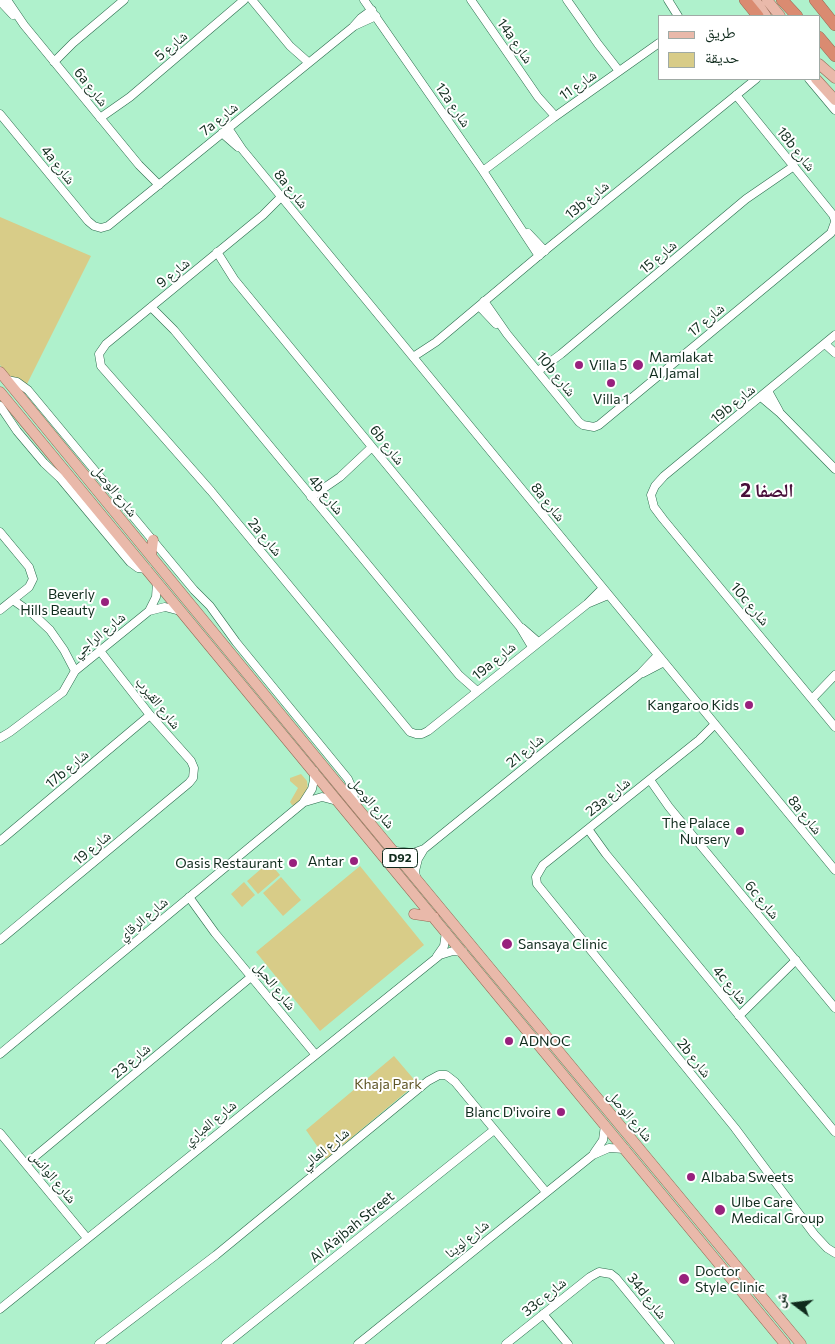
<!DOCTYPE html>
<html>
<head>
<meta charset="utf-8">
<style>
	body { margin:0 }
	#map { position:relative; width:835px; height:1344px; overflow:hidden; background:#aff1cc; font-family:Commissioner,"Noto Naskh Arabic",sans-serif }
	canvas { display:block }
	.legend { position:absolute; left:658px; top:15px; width:162px; height:65px; box-sizing:border-box; background:#fff; border:1px solid #9faaa5; margin:0; padding:6px 9px; list-style:none; font-size:15px; color:#102b1d }
	.legend li { display:flex; align-items:center; gap:10px; height:25px }
	.legend b { width:25px; border:1px solid #9faaa5 }
	.north { position:absolute; left:770px; top:1279px; width:50px; height:50px; -webkit-text-stroke:4px #fff; paint-order:stroke; rotate:285deg; font-size:14px; font-weight:700; line-height:20px; text-align:center; color:#102b1d }
	.north::after { content:''; display:block; margin:auto; width:18px; height:22px; background:#102b1d; clip-path:polygon(50% 0,100% 100%,50% 72%,0 100%) }
</style>
</head>
<body>
<div id="map">
<canvas width="835" height="1344"></canvas>
<ul class="legend">
<li><b style="height:6px;background:#e9b9aa"></b>طريق</li>
<li><b style="height:14px;background:#d8cc88"></b>حديقة</li>
</ul>
<div class="north">ش</div>
</div>
<script>
const ctx = document.querySelector('canvas').getContext('2d');
ctx.lineJoin = 'round';
function fill(path, color) { ctx.fillStyle = color; ctx.fill(path, 'evenodd'); }
const poly = rows => new Path2D(rows.map(r => 'M' + r).join(''));
function stroke(path, color, width, dash) { ctx.strokeStyle = color; ctx.lineWidth = width; ctx.lineCap = dash ? 'butt' : 'round'; ctx.setLineDash(dash || []); ctx.stroke(path); }
function write(font, color, halo, rows, align = 'center') {
  ctx.font = font + ' Commissioner,"Noto Naskh Arabic",sans-serif'; ctx.lineWidth = 4; ctx.setLineDash([]); ctx.textBaseline = 'middle'; ctx.strokeStyle = halo; ctx.fillStyle = color; for (const [text, x, y, turn = 0] of rows) {
    ctx.save(); ctx.translate(x, y); ctx.rotate((+turn || 0) * Math.PI / 180); ctx.textAlign = isNaN(turn) ? turn : align; if (halo) ctx.strokeText(text, 0, 0); ctx.fillText(text, 0, 0); ctx.restore();
  }
}
const green = poly([
	[0,217,91,256,25,388,22,391,0,365],
	[301,774,307,781,308,790,297,805,292,805,290,802,298,788,290,781,290,778],
	[269,862,280,875,258,894,247,881],
	[360,866,424,945,320,1031,256,952],
	[281,877,301,900,283,916,263,893],
	[244,882,255,895,242,907,231,894],
	[394,1056,417,1083,326,1159,306,1130]
]);
const minor = poly([
	[7,0,24,25,139,165,159,185],
	[252,0,290,46,308,62],
	[364,0,483,171,539,256],
	[471,0,538,97,555,116],
	[567,0,598,44,619,71],
	[668,0,678,16],
	[0,1,13,15],
	[354,26,376,16],
	[54,62,73,43,124,0],
	[809,79,835,110],
	[736,95,833,215,835,220],
	[0,114,88,221,94,226,101,228,108,226,353,27,361,18,372,10],
	[100,118,130,97,244,0],
	[228,128,242,149,835,870],
	[222,133,238,147],
	[483,171,553,118,659,43],
	[281,197,263,215,106,344,99,354,101,366,211,491,410,732,416,734,422,734,428,731,587,604,603,588],
	[528,233,545,251],
	[217,252,234,279,520,627,532,647],
	[484,301,507,334,579,422,583,425,594,427,599,425,831,233,835,222],
	[479,306,496,324],
	[151,307,174,330,459,675,477,691],
	[835,335,664,476,655,486,651,495,654,507,663,519,835,727],
	[825,344,835,353],
	[413,357,436,342,548,248,756,79],
	[538,371,561,354,746,199,794,166],
	[7,380,17,382,28,390,194,590,210,606,236,642,348,779,352,788,355,803],
	[768,391,779,411],
	[761,397,780,413,835,469],
	[0,406,17,431,44,463,60,478,130,562,138,568,147,569],
	[311,497,340,477,372,447],
	[0,532,29,567,33,579,29,587,0,610],
	[13,600,33,614,50,630,64,650,75,671],
	[589,603,608,595],
	[149,611,156,597,157,582],
	[522,628,538,642],
	[643,673,664,662],
	[812,699,835,675],
	[715,724,699,740,543,865,536,877,537,884,735,1128,814,1234,827,1248,835,1253],
	[0,738,10,732,63,692,75,671,149,611,165,607,180,611],
	[650,780,669,807,835,1008],
	[305,802,322,797,337,801],
	[588,829,606,854,835,1132],
	[0,841,150,715],
	[395,851,413,853,424,849],
	[416,877,415,871,418,859,424,849,640,674,658,655],
	[189,897,215,933,315,1054],
	[0,940,189,783,193,778,194,768,191,761,150,715,100,651],
	[437,956,444,946,446,932],
	[739,1016,796,960],
	[0,1054,303,803,312,789,314,780,314,771],
	[0,1133,87,1238],
	[594,1153,603,1140,605,1125],
	[26,1164,251,977],
	[0,1309,440,955,453,951,463,952],
	[543,1314,568,1344],
	[99,1344,216,1255,428,1081,439,1075,446,1075,455,1082,546,1192],
	[226,1344,494,1130],
	[358,1344,593,1155,609,1148,625,1149],
	[506,1344,590,1277,599,1272,611,1274,616,1278,670,1344]
]);
const major = poly([
	[755,0,766,16],
	[767,0,780,16],
	[819,64,835,78],
	[816,79,835,100],
	[0,372,355,805,801,1344],
	[0,392,785,1344],
	[151,556,153,540],
	[414,914,434,917]
]);
const highway = poly([
	[745,0,758,16],
	[782,0,797,16],
	[815,0,835,25],
	[819,37,835,56]
]);
const markers = [
	[579,365,5,"#98217d"],
	[638,365,6,"#98217d"],
	[611,383,5,"#98217d"],
	[105,602,5,"#98217d"],
	[749,705,5,"#98217d"],
	[740,831,5,"#98217d"],
	[354,861,5,"#98217d"],
	[293,863,5,"#98217d"],
	[507,944,6,"#98217d"],
	[509,1041,5,"#98217d"],
	[561,1112,5,"#98217d"],
	[691,1177,5,"#98217d"],
	[720,1210,6,"#98217d"],
	[684,1279,6,"#98217d"]
];
const shields = [
	[400,858,35]
];
const shieldNames = [
	["D92",400,858]
];
const streetNames = [
	["14a شارع",515,41,55],
	["شارع 5",171,46,-40],
	["شارع 11",578,85,-35],
	["6a شارع",91,87,51],
	["12a شارع",453,105,55],
	["7a شارع",219,119,-39],
	["18b شارع",796,149,51],
	["4a شارع",58,165,51],
	["8a شارع",291,189,51],
	["13b شارع",587,200,-39],
	["شارع 15",658,257,-40],
	["شارع 9",173,273,-39],
	["شارع 17",706,320,-40],
	["10b شارع",556,374,51],
	["19b شارع",733,404,-39],
	["6b شارع",387,445,51],
	["شارع الوصل",115,491,51],
	["4b شارع",326,495,50],
	["8a شارع",548,502,51],
	["2a شارع",265,537,50],
	["10c شارع",750,604,50],
	["شارع الراجي",99,635,-39],
	["19a شارع",494,661,-39],
	["شارع القيرب",158,703,51],
	["شارع 21",525,751,-39],
	["17b شارع",67,769,-40],
	["23a شارع",608,797,-39],
	["شارع الوصل",372,803,50],
	["8a شارع",805,815,51],
	["شارع 19",92,848,-40],
	["6c شارع",762,900,50],
	["شارع الرقاي",143,919,-40],
	["4c شارع",730,985,50],
	["شارع الحبل",275,986,51],
	["2b شارع",694,1058,51],
	["شارع 23",131,1061,-40],
	["شارع الوصل",630,1116,50],
	["شارع العباري",210,1123,-39],
	["شارع العالي",325,1149,-39],
	["شارع الوانس",53,1177,50],
	["Al A’ajbah Street",352,1227,-39],
	["شارع لوينا",467,1239,-39],
	["34d شارع",647,1296,51],
	["33c شارع",544,1297,-39]
];
const poiNames = [
	["Mamlakat",649,357],
	["Al Jamal",649,373],
	["Villa 5",589,365],
	["Villa 1",611,399,"center"],
	["Beverly",95,594,"right"],
	["Hills Beauty",95,610,"right"],
	["Kangaroo Kids",739,705,"right"],
	["The Palace",730,823,"right"],
	["Nursery",730,839,"right"],
	["Antar",344,861,"right"],
	["Oasis Restaurant",283,863,"right"],
	["Sansaya Clinic",518,944],
	["ADNOC",519,1041],
	["Blanc D'ivoire",551,1112,"right"],
	["Albaba Sweets",701,1177],
	["Ulbe Care",731,1202],
	["Medical Group",731,1218],
	["Doctor",695,1271],
	["Style Clinic",695,1287]
];
const parkNames = [
	["Khaja Park",388,1084]
];
const districtNames = [
	["الصفا 2",767,491]
];
fill(green, '#d8cc88');
stroke(minor, '#2b6c4d', 9);
stroke(major, '#936954', 11);
stroke(highway, '#936954', 12);
stroke(minor, '#fff', 8);
stroke(major, '#e9b9aa', 10);
stroke(highway, '#da8b71', 11);
for (const [x, y, r, color] of markers) { const dot = new Path2D(); dot.arc(x, y, r, 0, 2 * Math.PI); ctx.fillStyle = color; ctx.fill(dot); stroke(dot, '#fff', 2); }
for (const [x, y, w] of shields) { const box = new Path2D(); box.roundRect(x - w / 2, y - 9.5, w, 19, 4); ctx.fillStyle = '#fff'; ctx.fill(box); stroke(box, '#102b1d', 1); }
write('bold 12px', '#102b1d', null, shieldNames);
write('14px', '#102b1d', '#fff', streetNames);
write('14px', '#102b1d', '#fff', poiNames, 'left');
write('14px', '#5e5526', '#fff', parkNames);
write('bold 19px', '#480f3a', '#fff', districtNames);
</script>
</body>
</html>
